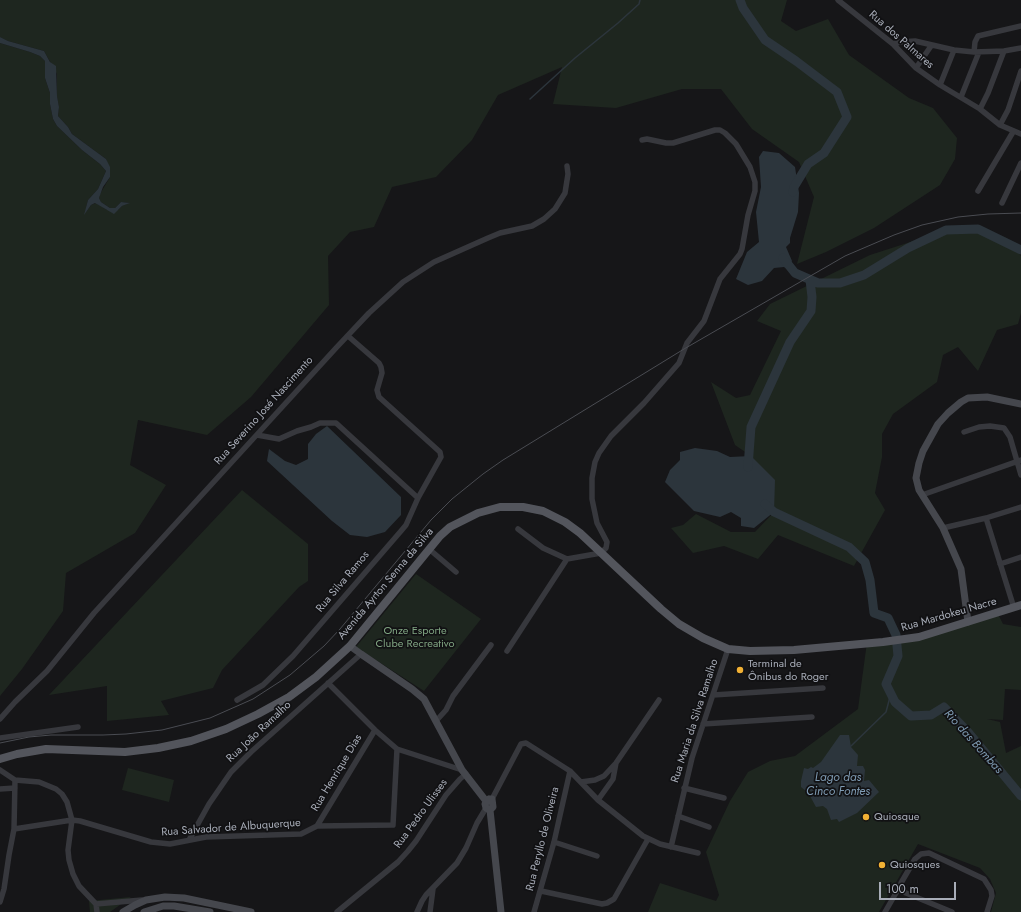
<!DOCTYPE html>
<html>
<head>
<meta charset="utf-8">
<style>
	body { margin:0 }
	#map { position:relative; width:1021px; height:912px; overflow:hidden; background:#161618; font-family:Jost,sans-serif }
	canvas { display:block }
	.scale { position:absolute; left:879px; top:882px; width:77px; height:18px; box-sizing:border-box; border:2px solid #a8adb8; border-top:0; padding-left:5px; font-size:12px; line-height:14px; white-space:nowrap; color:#a8adb8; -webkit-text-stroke:3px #111113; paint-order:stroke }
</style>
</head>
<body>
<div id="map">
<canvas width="1021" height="912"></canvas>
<div class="scale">100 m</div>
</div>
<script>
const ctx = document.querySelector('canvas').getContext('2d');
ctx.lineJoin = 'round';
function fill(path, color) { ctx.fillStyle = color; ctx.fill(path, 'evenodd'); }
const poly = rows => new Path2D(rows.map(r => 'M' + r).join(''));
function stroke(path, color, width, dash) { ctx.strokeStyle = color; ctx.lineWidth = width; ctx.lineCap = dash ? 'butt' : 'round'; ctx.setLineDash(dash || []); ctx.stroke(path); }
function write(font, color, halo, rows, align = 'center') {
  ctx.font = font + ' Jost,sans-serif'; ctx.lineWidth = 3.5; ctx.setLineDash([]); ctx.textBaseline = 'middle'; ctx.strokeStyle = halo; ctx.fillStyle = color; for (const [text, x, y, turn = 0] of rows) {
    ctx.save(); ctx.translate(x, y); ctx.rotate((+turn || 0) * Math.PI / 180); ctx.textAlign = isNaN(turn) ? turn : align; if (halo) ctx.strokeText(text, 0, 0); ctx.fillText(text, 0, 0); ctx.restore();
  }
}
const green = poly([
	[0,0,787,0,781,21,796,31,828,19,849,55,909,98,933,108,957,138,955,159,940,185,874,228,826,252,797,264,814,197,799,162,752,129,721,89,682,89,616,108,553,104,562,67,498,95,472,140,436,177,392,187,374,227,350,232,328,256,329,305,251,397,207,435,138,420,130,465,166,485,135,533,66,573,63,611,22,669,0,696,0,43,30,52,40,56,45,61,45,78,50,93,50,104,53,119,57,126,82,150,100,164,106,171,98,189,88,200,85,213,91,205,96,203,107,210,118,210,122,206,129,203,121,202,115,208,110,208,101,202,99,198,100,194,110,177,106,159,72,134,68,127,58,116,59,107,57,97,57,74,44,51,8,41,0,37],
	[960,226,1007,238,1021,256,1021,313,1018,324,997,330,978,371,958,347,943,355,937,382,893,414,882,434,882,457,875,493,885,510,854,566,778,535,758,559,724,546,693,553,671,528,683,525,696,514,731,532,755,532,774,512,751,456,735,445,711,382,736,398,750,395,781,331,757,321,770,304,870,255],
	[242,490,308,544,308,581,299,587,222,670,213,688,161,701,169,715,107,721,107,686,49,695],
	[416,574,481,619,424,691,356,647],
	[998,614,1003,624,1021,627,1021,690,1005,689,1003,720,987,719,1000,722,1006,753,1021,746,1021,912,991,912,996,893,990,879,980,868,918,844,879,912,648,912,660,883,716,901,719,895,706,852,730,801,748,772,770,761,795,756,858,709,867,642,912,639],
	[128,768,174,780,169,802,122,790],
	[131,897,110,912,90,912,89,901]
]);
const water = poly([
	[0,37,8,41,44,51,50,62,56,66,57,96,59,107,58,116,68,127,72,134,106,159,110,167,110,177,103,187,99,198,101,202,110,208,115,208,121,202,130,203,122,206,114,214,95,203,91,205,84,215,88,200,98,189,106,171,100,164,82,150,57,126,53,119,50,104,50,93,45,78,45,61,40,56,30,52,0,43],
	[763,151,779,153,795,167,799,193,798,212,790,238,790,243,786,247,792,261,787,269,784,267,774,268,762,281,748,285,736,279,747,252,759,242,756,212,761,187,759,157],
	[327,426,401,497,401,515,385,532,367,537,350,535,332,521,267,461,269,449,285,461,296,465,308,459,308,444,316,434],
	[695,448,717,451,730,457,751,456,775,480,774,512,754,528,741,526,741,518,731,512,720,517,694,511,665,482,670,470,680,460,680,452],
	[840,735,849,735,851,747,858,755,857,766,863,766,865,770,864,781,869,780,879,792,857,813,839,822,837,819,831,820,827,809,823,806,816,807,810,796,811,791,806,791,801,787,801,781,804,768,808,769,811,767,813,768,821,762]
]);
const stream = poly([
	[530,99,575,58,618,23,639,4,640,0],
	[851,746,886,712,891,693]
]);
const river = poly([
	[740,0,743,8,765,40,796,61,837,92,847,117,824,153,808,164,794,187,793,192],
	[783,258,795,273,818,283,840,283,864,275,908,248,946,230,978,229,1021,250],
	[748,467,751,427,790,342,811,311,812,297,810,280],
	[765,504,774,512,849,547,865,562,870,580,874,613,888,618,896,635,898,656,886,684,895,702,911,716,931,715,944,707,968,732,1021,796]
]);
const street = poly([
	[838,0,893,44,916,68,940,85,980,109,1000,125,1021,134],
	[893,44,900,42,915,41,954,50,974,52,1004,51,1021,48],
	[974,52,975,42,978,36,1021,26],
	[916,68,931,46],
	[940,85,954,50],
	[961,97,979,52],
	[980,109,988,93,1004,51],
	[1000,125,1008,110,1021,71],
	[978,191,1013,132],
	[1002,203,1021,163],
	[964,432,979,427,990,426,1004,428,1010,437,1021,475],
	[257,435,279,439,297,431,311,427,320,423,336,423,418,498],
	[922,495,1021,460],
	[986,518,1014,608],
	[943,528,986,518,1021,507],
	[518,529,543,548,567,559,601,553,606,548,607,542,597,523,592,499,592,478,595,462,599,453,611,436,644,403,679,363,687,343,704,321,720,279,740,254,742,249,748,215,755,191,755,182,750,167,736,144,725,133,720,130,715,130,673,143,666,143,647,139,642,140],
	[429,549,456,572],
	[1000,564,1021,557],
	[507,651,567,559],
	[328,683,375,730,397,749,462,770],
	[713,695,823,688],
	[237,700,263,685,293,656,401,531,406,525,418,498,441,457,440,452,379,397,377,390,382,373,381,367,379,363,348,336],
	[0,719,15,702,47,671,94,613,336,348,369,313,403,282,434,262,488,238,500,233,532,226,544,219,555,209,565,193,568,174,567,166],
	[436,721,446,710,453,696,491,645],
	[703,724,812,717],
	[0,738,78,727],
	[0,770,15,780,39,782,56,789,62,794,67,802,72,820,68,850,69,860,73,874,79,886,96,904,97,912],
	[581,782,595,780,604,776,616,763,659,700],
	[684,788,724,798],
	[0,789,15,788],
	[492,799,521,744,526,743,570,771,598,800,643,836,660,844,698,853],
	[598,800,613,779,616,763],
	[678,816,709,827],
	[317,826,375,730],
	[14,829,72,820,80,821,151,842,170,844,206,837,301,834,317,826,393,825,397,749],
	[189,840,209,804,231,772,251,752,361,654],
	[554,842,597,856],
	[671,847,692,758,728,649],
	[541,891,602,904,607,903,614,899,648,839],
	[0,902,4,889,9,855,14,829,15,780],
	[96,904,142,900],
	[337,912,398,862,408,851,416,841,446,795,460,779,466,774],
	[417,912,422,901,426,895,457,863,466,848,477,823,486,808],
	[430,912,433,889],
	[534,912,554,842,570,771],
	[885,912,900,886],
	[952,912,906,893,901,889,901,883,915,859,921,854,929,853,984,879,991,890,992,896,987,912]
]);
const secondary = poly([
	[968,622,961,569,943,528,919,490,916,478,919,463,923,451,938,424,948,413,961,402,968,398,987,397,1021,404],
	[350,646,361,654,412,689,424,699,462,770,486,801],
	[489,799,492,799,493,807,490,810,486,808,485,804,489,799],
	[490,810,501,912],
	[123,912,135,905,146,900,165,897,184,898,251,912],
	[144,912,163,906,174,906,210,912]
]);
const primary = poly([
	[0,759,17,754,46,749,125,752,158,748,191,741,226,729,258,714,289,697,316,677,350,646,440,536,450,527,478,513,500,507,523,507,543,511,565,522,580,533,661,609,679,624,703,638,728,649,750,651,794,650,883,642,919,637,1021,605]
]);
const tram = poly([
	[0,743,29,737,51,735,103,735,126,734,162,730,210,718,253,699,290,675,324,646,340,629,431,520,452,499,483,474,503,460,684,349,845,256,894,235,922,225,958,217,988,214,1021,213]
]);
const markers = [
	[740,670,4,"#f2b134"],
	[866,817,4,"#f2b134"],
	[882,865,4,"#f2b134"]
];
const streetNames = [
	["Rua dos Palmares",901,40,41],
	["Rua Severino José Nascimento",264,411,-48],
	["Rua Silva Ramos",343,582,-50],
	["Avenida Ayrton Senna da Silva",386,584,-50],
	["Rua Mardokeu Nacre",949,615,-16],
	["Rua Maria da Silva Ramalho",695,721,-72],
	["Rua João Ramalho",259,732,-43],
	["Rua Henrique Dias",337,773,-59],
	["Rua Pedro Ulisses",421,814,-54],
	["Rua Salvador de Albuquerque",231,828,-4],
	["Rua Peryllo de Oliveira",543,839,-76]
];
const parkNames = [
	["Onze Esporte",415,631],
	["Clube Recreativo",415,644]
];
const poiNames = [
	["Terminal de",748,664],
	["Ônibus do Roger",748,677],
	["Quiosque",874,817],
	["Quiosques",890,865]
];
const waterNames = [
	["Rio das Bombas",973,742,48],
	["Lago das",838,778],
	["Cinco Fontes",838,792]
];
fill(green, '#1e261f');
fill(water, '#2c353c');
stroke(stream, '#2c353c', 1.5);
stroke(river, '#2c353c', 9);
stroke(street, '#37383d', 5.5);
stroke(secondary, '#45474d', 7);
stroke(primary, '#53555c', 8);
stroke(tram, '#4a4c52', 1);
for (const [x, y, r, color] of markers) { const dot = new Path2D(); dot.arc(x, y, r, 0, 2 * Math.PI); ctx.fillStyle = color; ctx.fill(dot); stroke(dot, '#111113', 1.5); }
write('11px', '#a8adb8', '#111113', streetNames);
write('11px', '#7fa381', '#111113', parkNames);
write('11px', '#a8adb8', '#111113', poiNames, 'left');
write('italic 12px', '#7f9bb3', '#111113', waterNames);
</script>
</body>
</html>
